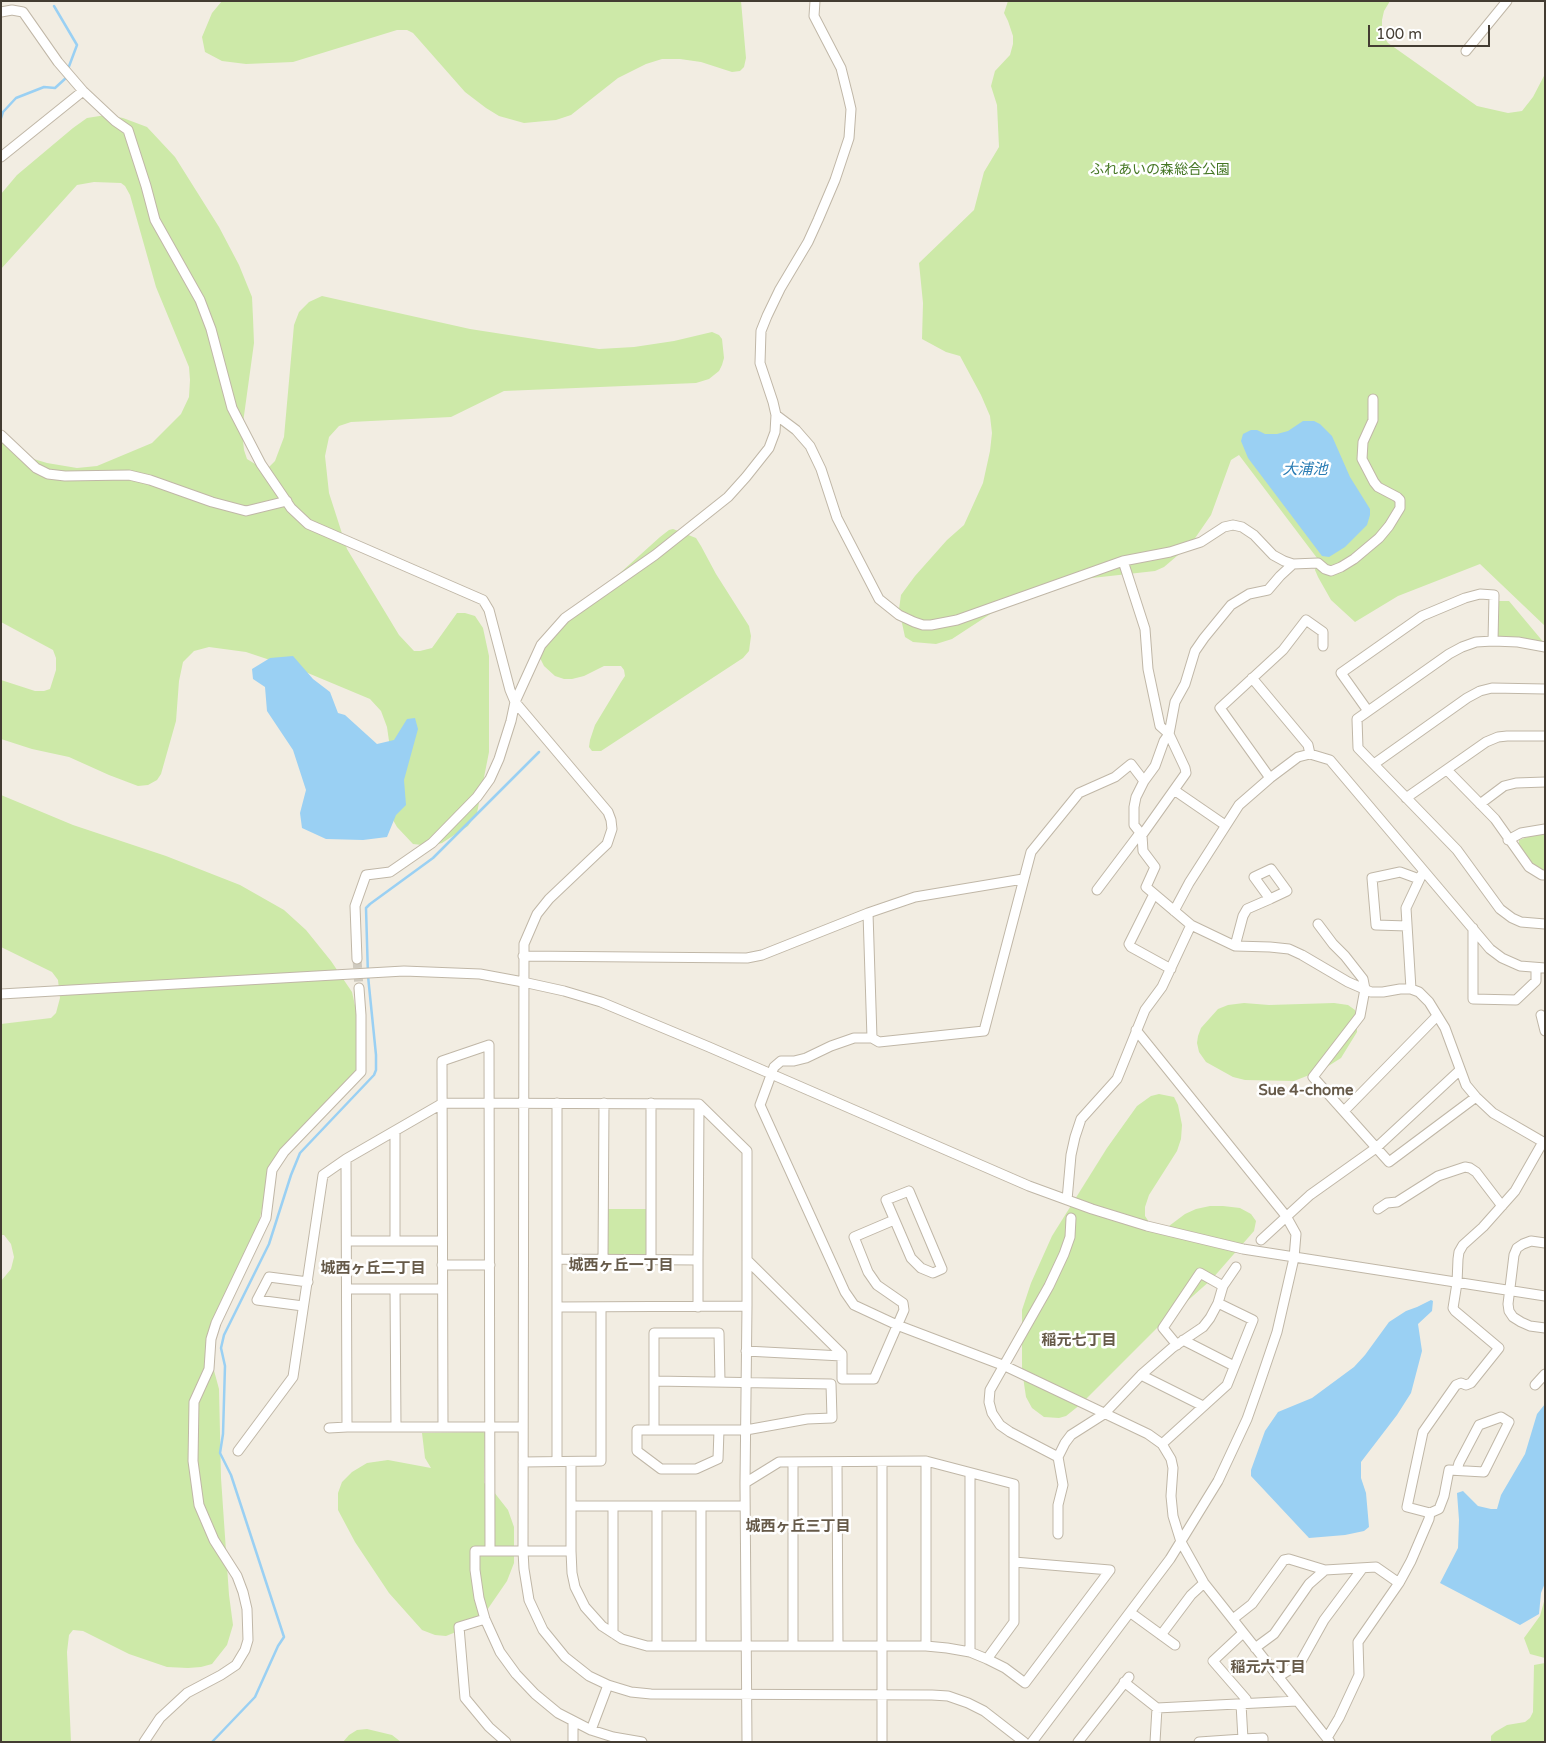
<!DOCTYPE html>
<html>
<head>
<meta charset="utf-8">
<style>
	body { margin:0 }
	#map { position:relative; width:1546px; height:1743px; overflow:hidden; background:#f2ede2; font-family:"Varela Round",sans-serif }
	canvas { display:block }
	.frame { position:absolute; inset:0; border:2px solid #433c32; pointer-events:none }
	.scale { position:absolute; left:1368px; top:25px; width:122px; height:22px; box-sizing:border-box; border:2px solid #433c32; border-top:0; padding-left:6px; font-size:15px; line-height:18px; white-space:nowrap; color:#433c32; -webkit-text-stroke:4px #fff; paint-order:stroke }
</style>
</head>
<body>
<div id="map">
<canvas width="1546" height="1743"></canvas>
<div class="frame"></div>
<div class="scale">100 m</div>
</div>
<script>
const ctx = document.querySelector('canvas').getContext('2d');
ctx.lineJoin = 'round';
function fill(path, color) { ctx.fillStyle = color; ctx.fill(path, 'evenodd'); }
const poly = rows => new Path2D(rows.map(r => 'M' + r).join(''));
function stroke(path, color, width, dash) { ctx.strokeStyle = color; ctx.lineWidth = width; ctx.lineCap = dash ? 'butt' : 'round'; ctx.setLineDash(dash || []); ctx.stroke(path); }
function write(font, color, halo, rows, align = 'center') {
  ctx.font = font + ' "Varela Round","Noto Sans JP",sans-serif'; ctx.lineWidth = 5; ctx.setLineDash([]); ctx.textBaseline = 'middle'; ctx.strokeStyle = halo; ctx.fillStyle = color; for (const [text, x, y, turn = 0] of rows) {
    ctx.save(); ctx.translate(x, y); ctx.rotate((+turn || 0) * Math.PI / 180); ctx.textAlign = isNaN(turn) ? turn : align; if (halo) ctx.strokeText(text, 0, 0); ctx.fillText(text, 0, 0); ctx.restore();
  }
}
const green = poly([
	[222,1,741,1,746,58,744,67,740,71,732,72,701,62,680,59,662,59,646,64,618,78,571,115,556,120,524,123,499,116,486,108,465,92,413,33,407,30,397,30,293,62,246,64,222,61,205,52,202,37,212,13],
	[1008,1,1390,1,1384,11,1382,20,1382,34,1388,43,1477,106,1508,113,1522,111,1533,97,1545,74,1545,626,1480,564,1398,596,1355,622,1331,600,1318,577,1315,570,1317,558,1239,455,1231,460,1211,515,1191,544,1164,567,1155,571,1083,579,1021,594,952,639,936,644,913,642,905,637,899,609,901,595,915,576,947,540,964,525,983,483,990,451,992,433,990,416,981,395,960,356,946,352,922,339,923,303,919,263,974,210,984,172,999,147,997,105,991,86,995,71,1010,55,1013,44,1013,36,1008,21,1004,13],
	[106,115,123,118,147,127,175,157,219,227,239,265,252,297,253,318,254,343,242,430,244,450,247,459,260,467,269,467,275,461,284,437,294,325,299,312,309,302,322,296,470,329,599,349,634,347,674,341,712,332,719,335,722,339,724,358,722,365,719,371,709,379,696,383,504,391,451,417,351,422,339,426,329,437,325,456,329,493,347,549,399,635,414,651,420,651,432,648,457,613,465,613,475,616,483,628,489,656,489,752,477,813,468,826,442,843,431,846,413,844,397,827,389,813,390,748,387,727,381,711,370,699,303,671,246,652,209,647,194,651,183,662,179,681,176,721,161,774,157,780,148,785,138,786,109,775,69,757,32,749,1,739,1,680,35,691,44,691,50,689,56,670,56,658,53,650,1,622,1,440,27,457,47,463,77,468,97,466,152,443,181,414,189,397,190,380,189,367,156,287,130,195,125,186,121,183,94,182,77,185,1,269,1,194,17,175,73,128,87,118],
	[673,529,696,538,701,546,716,574,749,626,751,636,749,651,743,658,601,751,592,751,589,747,590,740,595,725,621,682,625,676,624,670,621,666,604,666,584,676,572,679,564,679,555,676,544,666,540,658,539,646,660,537,669,530],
	[1499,601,1509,601,1545,644,1530,640,1497,637],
	[1,795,73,825,166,856,240,885,284,910,306,930,331,961,352,992,356,1010,359,1016,359,1072,313,1120,268,1179,256,1237,213,1323,209,1352,219,1389,221,1478,229,1595,233,1625,227,1645,212,1664,201,1667,188,1668,167,1667,129,1654,83,1631,73,1630,69,1635,67,1652,71,1742,1,1742,1,1281,11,1269,14,1257,11,1244,4,1235,1,1235,1,1024,51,1018,56,1013,60,998,58,980,52,972,1,947],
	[1537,834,1545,834,1545,871,1534,866,1525,857,1519,844,1519,840],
	[1244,1003,1269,1005,1334,1003,1348,1005,1355,1010,1357,1015,1357,1032,1341,1058,1322,1070,1294,1081,1245,1080,1233,1077,1206,1062,1199,1052,1197,1043,1198,1036,1201,1028,1218,1009,1228,1005],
	[1159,1094,1174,1097,1178,1105,1182,1125,1181,1139,1177,1151,1149,1195,1145,1207,1145,1216,1151,1225,1159,1228,1169,1226,1185,1214,1196,1209,1210,1206,1223,1206,1240,1208,1251,1214,1256,1221,1254,1231,1212,1279,1157,1328,1081,1404,1066,1416,1059,1418,1044,1417,1032,1408,1026,1397,1022,1370,1022,1310,1031,1283,1052,1236,1107,1148,1137,1106,1151,1096],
	[608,1209,647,1209,647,1253,645,1255,610,1255,608,1254],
	[483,1432,485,1433,484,1483,490,1487,508,1510,514,1527,514,1563,507,1581,485,1613,456,1632,446,1636,435,1635,422,1630,389,1593,355,1542,338,1510,338,1493,342,1482,352,1472,367,1463,388,1460,431,1468,425,1458,422,1433],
	[1545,1598,1545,1658,1530,1654,1524,1638,1540,1616],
	[1545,1663,1545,1742,1491,1742,1491,1736,1495,1732,1507,1725,1525,1722,1530,1718,1533,1712,1534,1665],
	[367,1729,392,1735,401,1742,343,1742,349,1735,357,1730]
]);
const water = poly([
	[1303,421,1314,421,1320,424,1332,436,1350,477,1370,509,1370,515,1367,525,1345,547,1329,557,1322,556,1248,458,1241,441,1243,434,1251,430,1257,430,1265,434,1277,434,1288,431],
	[293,656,313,679,330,692,338,713,345,715,377,744,394,740,407,719,415,718,418,729,404,780,406,805,396,815,387,837,363,840,326,839,302,828,300,813,306,790,293,750,267,711,265,687,253,679,252,669,270,658],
	[1431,1300,1433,1301,1432,1311,1418,1324,1422,1351,1411,1393,1397,1415,1361,1462,1361,1478,1366,1493,1369,1527,1364,1531,1345,1535,1309,1538,1251,1476,1251,1470,1265,1431,1278,1412,1312,1398,1354,1367,1365,1355,1389,1322,1406,1311,1417,1307],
	[1545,1404,1545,1583,1541,1593,1539,1614,1520,1625,1440,1583,1458,1548,1459,1520,1457,1493,1463,1491,1478,1506,1491,1509,1497,1509,1501,1495,1525,1454,1537,1414]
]);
const stream = poly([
	[54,6,77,45,68,69],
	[1,118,3,112,16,98,44,87,55,88,67,77],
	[212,1742,255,1697,278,1646,284,1637,231,1475,220,1453,223,1434,225,1366,221,1348,224,1335,269,1244,291,1175,300,1153,374,1075,376,1070,376,1055,368,976,366,908,370,904,433,858,539,752]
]);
const minorTunnel = poly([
	[357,959,359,988]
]);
const minor = poly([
	[1,12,12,10,23,12,58,62,83,91,115,121,128,130,146,186,155,220,200,300,211,329,232,408,261,464,291,508,308,524,483,600,489,610,510,690,515,702,608,812,611,820,612,829,607,844,549,899,537,914,524,944,523,1551,524,1569,529,1600,543,1630,565,1657,589,1676,608,1685,631,1692,651,1694,932,1695,948,1696,968,1703,984,1711,1024,1742],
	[1466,51,1507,1],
	[1,157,83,91],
	[776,415,796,430,810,446,821,469,837,518,879,599,899,615,914,622,923,625,931,625,957,620,1123,561,1170,552,1201,542,1224,527,1233,525,1242,527,1254,535,1273,555,1284,561,1293,564,1318,563,1325,569,1331,571,1341,567,1354,559,1379,538,1389,526,1400,508,1400,500,1397,497,1378,487,1374,482,1362,459,1363,442,1373,420,1373,399],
	[1,435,36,468,48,474,65,476,129,475,150,480,212,502,246,511,287,501],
	[1123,561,1145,629,1148,669,1160,726,1169,734,1185,768,1186,773,1142,835,1143,851,1155,867,1146,887,1191,925,1235,946,1270,947,1289,949,1302,955,1348,982,1371,992,1383,992,1400,989,1411,989,1419,992,1429,1002,1445,1028,1466,1085,1476,1097,1493,1113,1545,1143],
	[1293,564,1280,576,1268,590,1249,594,1231,605,1204,638,1195,651,1185,684,1175,702,1169,734,1164,741,1155,766,1144,781,1131,764,1115,777,1079,793,1031,852,984,1031,879,1042,872,1038,854,1038,831,1046,806,1058,794,1061,781,1061,774,1067,760,1105,845,1292,854,1305,897,1325,1005,1366,1148,1434,1162,1444,1171,1459,1173,1468,1171,1496,1173,1516,1181,1542,1204,1583,1330,1742],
	[1545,647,1518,642,1493,641,1476,642,1462,647,1449,654,1357,719,1358,748,1457,850,1500,909,1512,918,1521,922,1545,924],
	[1252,678,1308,745,1310,754],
	[1368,711,1341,673,1422,616,1465,598,1480,594,1494,595,1493,641],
	[1374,764,1467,698,1480,691,1492,688,1545,689],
	[1447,770,1495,819,1529,867,1542,875,1545,875],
	[1270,778,1220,708,1283,650,1306,620,1323,632,1323,646],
	[1174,790,1225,825],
	[1406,798,1486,742,1498,737,1507,736,1545,736],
	[1480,804,1504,786,1516,783,1545,782],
	[1142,835,1134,825,1134,807,1136,797,1144,781],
	[1508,840,1521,833,1545,829],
	[1097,890,1140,833],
	[1154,894,1129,944,1131,947,1171,969],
	[1174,911,1189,883,1239,805,1270,778,1298,757,1310,754,1330,760,1490,949,1502,958,1520,966,1545,968],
	[868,913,872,1038],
	[1318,924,1333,944,1345,956,1363,979,1365,989,1360,1016,1313,1077,1389,1162,1476,1097],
	[1407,926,1376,925,1372,878,1400,872,1419,879],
	[1473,928,1473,999,1516,1000,1536,981,1536,968],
	[1235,946,1243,916,1247,909,1270,899,1287,891,1271,869,1254,877,1270,899],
	[523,956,747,958,762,955,868,913,915,897,1023,879],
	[357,959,355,906,366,875,390,872,432,843,477,797,490,779,499,759,511,721,515,702,541,645,565,618,655,555,728,497,746,477,769,448,775,432,776,415,773,402,760,363,761,331,767,316,780,289,808,242,818,220,835,180,849,138,851,109,848,96,841,68,814,16,815,1],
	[1411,989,1406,908,1422,874],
	[1,994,404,971,480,974,523,982,564,991,601,1002,709,1047,1029,1186,1092,1209,1147,1226,1243,1249,1545,1296],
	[1541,1015,1545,1031],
	[651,1103,651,1259],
	[1344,1111,1437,1016],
	[346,1159,347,1427,523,1427],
	[909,1191,942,1269,933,1273,921,1268,911,1258,886,1200,909,1191],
	[1067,1200,1071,1155,1075,1137,1081,1119,1117,1079,1145,1010,1162,987,1191,925],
	[1378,1209,1387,1203,1397,1202,1438,1176,1465,1167,1470,1168,1476,1172,1502,1206],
	[1261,1240,1310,1195,1376,1148,1460,1070],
	[347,1241,442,1241],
	[395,1241,395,1131],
	[1545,1243,1531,1241,1523,1244,1517,1248,1514,1255,1508,1304,1509,1311,1513,1317,1521,1322,1530,1326,1545,1328],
	[557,1259,698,1260,698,1307],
	[603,1259,604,1103],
	[698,1260,699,1104],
	[747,1260,842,1354,842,1379,874,1379,904,1310,903,1303,877,1285,868,1272,854,1237,894,1220],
	[442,1265,490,1265],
	[347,1289,442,1289],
	[395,1289,396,1427],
	[303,1306,257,1300,269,1277,308,1282],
	[1183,1340,1234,1366],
	[1177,1345,1163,1328,1200,1273,1223,1286],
	[746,1351,842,1356],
	[1141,1375,1203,1406],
	[654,1381,654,1430,637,1430,637,1451,661,1469,696,1469,718,1459,719,1430,654,1430],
	[1535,1385,1545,1374],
	[443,1427,442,1061,489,1045,490,1551],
	[329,1428,347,1427],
	[719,1430,746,1430,807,1419,832,1418,831,1384,654,1381,654,1333,719,1333,720,1381],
	[1162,1444,1227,1385,1253,1320,1218,1303],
	[238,1451,293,1377,323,1175,346,1159,443,1103,699,1104,747,1151,747,1306,557,1307],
	[1058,1457,1010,1432,1000,1425,992,1413,989,1402,990,1390,1049,1286,1064,1254,1070,1237,1071,1218],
	[557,1461,557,1103],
	[926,1461,926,1646],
	[523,1462,601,1461,601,1307],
	[571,1462,571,1551,572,1573,575,1587,585,1607,602,1626,622,1639,647,1646,926,1646,947,1648,970,1652,987,1659,1005,1668,1025,1683,1110,1570],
	[793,1462,793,1646],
	[837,1462,838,1646],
	[745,1483,747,1306],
	[571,1506,745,1506],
	[657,1506,657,1646],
	[1430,1513,1439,1509,1444,1496,1449,1470,1484,1472,1509,1422,1501,1417,1479,1425,1459,1463,1457,1470],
	[1058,1534,1058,1505,1063,1485,1058,1457,1065,1443,1071,1435,1104,1414,1141,1375,1172,1348,1203,1327,1210,1318,1218,1303,1223,1286,1236,1267],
	[571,1551,475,1551,475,1570,479,1598,485,1619,500,1652,516,1674,535,1694,558,1713,591,1730,613,1737,642,1742],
	[1014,1562,1110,1570],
	[1131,1613,1175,1645],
	[485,1619,459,1627,465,1698,489,1727,506,1742],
	[1233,1619,1252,1604,1284,1560,1289,1559,1325,1570,1376,1567,1399,1583],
	[613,1633,613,1506],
	[1243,1633,1213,1661,1246,1699,1247,1703],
	[1161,1635,1191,1595,1204,1583],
	[701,1646,701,1506],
	[1255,1648,1274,1634,1309,1584,1325,1570],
	[970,1652,970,1473],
	[1278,1677,1300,1663,1324,1620,1362,1569],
	[1124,1682,1157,1708,1297,1701],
	[591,1730,608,1685],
	[1327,1738,1339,1718,1359,1675,1358,1642,1399,1583,1411,1561,1429,1519,1430,1513,1407,1507,1423,1432,1456,1385,1461,1383,1466,1385,1471,1383,1499,1348,1455,1311,1453,1308,1457,1283,1458,1259,1459,1252,1463,1245,1483,1227,1515,1191,1543,1142],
	[1243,1739,1263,1738,1263,1742],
	[144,1742,160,1718,187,1693,221,1675,236,1665,245,1650,248,1640,247,1609,243,1592,237,1576,214,1540,199,1505,193,1461,194,1402,209,1369,211,1339,216,1323,266,1218,272,1170,284,1152,361,1072,361,1015,359,988],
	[573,1742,573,1721],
	[747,1742,745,1483,779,1462,926,1461,1014,1484,1014,1622,987,1659],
	[882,1742,882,1462],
	[1032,1742,1170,1559,1218,1481,1247,1419,1259,1385,1277,1332,1294,1258,1296,1234,1286,1216,1136,1030],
	[1078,1742,1129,1677],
	[1155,1742,1157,1708],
	[1199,1742,1243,1739,1241,1704]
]);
const parkNames = [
	["ふれあいの森総合公園",1160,170]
];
const waterNames = [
	["大浦池",1305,470]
];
const neighbourhoodNames = [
	["Sue 4-chome",1306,1091],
	["城西ヶ丘一丁目",621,1266],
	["城西ヶ丘二丁目",373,1269],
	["稲元七丁目",1079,1341],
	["城西ヶ丘三丁目",798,1527],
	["稲元六丁目",1268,1668]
];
fill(green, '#cde9a8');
fill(water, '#9ad0f3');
stroke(stream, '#9ad0f3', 2.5);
stroke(minorTunnel, '#cfcabf', 9, [9, 4.5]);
stroke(minor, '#c0b7a7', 11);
stroke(minor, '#fff', 9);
write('14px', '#457724', '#fff', parkNames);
write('italic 15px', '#287bb3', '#fff', waterNames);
write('bold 15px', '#665a49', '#fff', neighbourhoodNames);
</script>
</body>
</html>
